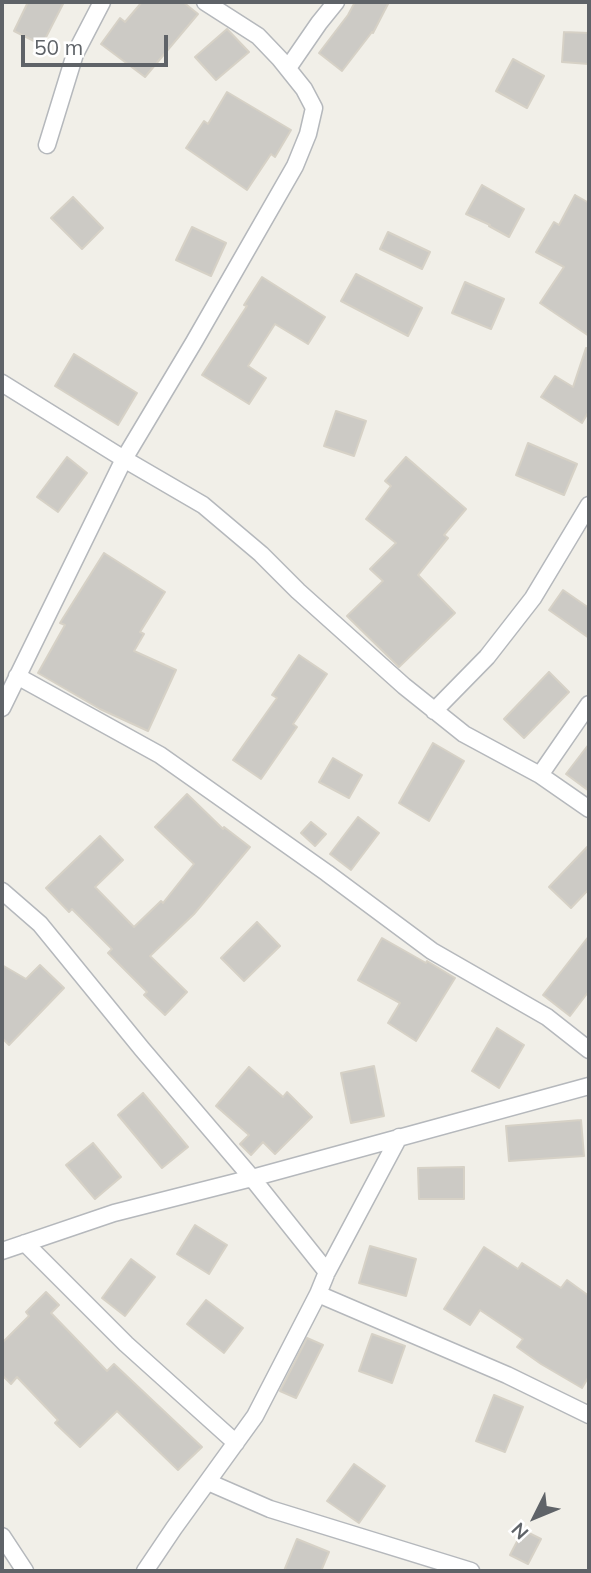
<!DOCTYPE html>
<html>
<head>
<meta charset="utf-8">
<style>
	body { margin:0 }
	#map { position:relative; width:591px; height:1573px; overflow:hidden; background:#f1efe8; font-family:Mulish,sans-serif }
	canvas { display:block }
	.frame { position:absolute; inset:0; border:4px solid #5f6368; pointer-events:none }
	.north { position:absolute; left:500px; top:1482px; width:70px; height:70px; -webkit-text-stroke:5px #fff; paint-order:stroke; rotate:227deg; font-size:19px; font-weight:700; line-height:28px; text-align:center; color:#5f6368 }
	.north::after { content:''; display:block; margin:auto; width:24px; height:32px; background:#5f6368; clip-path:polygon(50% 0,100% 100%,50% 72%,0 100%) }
	.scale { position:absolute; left:21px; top:35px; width:147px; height:32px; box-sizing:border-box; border:4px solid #5f6368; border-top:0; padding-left:9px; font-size:21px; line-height:24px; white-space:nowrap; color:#5f6368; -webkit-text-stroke:5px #fff; paint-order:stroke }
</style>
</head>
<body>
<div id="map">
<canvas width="591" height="1573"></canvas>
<div class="frame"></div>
<div class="north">N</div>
<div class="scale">50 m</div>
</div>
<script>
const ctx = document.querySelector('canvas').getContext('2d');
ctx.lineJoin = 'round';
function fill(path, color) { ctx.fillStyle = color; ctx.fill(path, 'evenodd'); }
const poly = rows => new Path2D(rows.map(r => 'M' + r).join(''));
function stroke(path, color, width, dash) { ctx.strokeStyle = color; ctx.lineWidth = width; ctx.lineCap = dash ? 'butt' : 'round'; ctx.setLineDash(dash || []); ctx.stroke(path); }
const building = poly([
	[28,2,64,2,42,45,14,31,28,2],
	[142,2,183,2,198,14,145,77,101,44,120,18,125,22,142,2],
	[355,2,389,2,373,33,372,32,342,71,319,53,348,15,355,2],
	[227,29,249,52,216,80,195,57,227,29],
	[564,32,589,33,589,64,562,62,564,32],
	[513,59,544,76,527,108,496,91,513,59],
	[227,92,291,130,275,157,271,154,247,190,186,148,204,121,208,124,227,92],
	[482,185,524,209,509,237,489,226,490,225,466,214,482,185],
	[575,195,589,203,589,336,540,303,564,267,536,252,554,222,559,225,575,195],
	[73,197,103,228,82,249,51,218,73,197],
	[192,227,226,243,211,276,176,260,192,227],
	[388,232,430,252,422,269,380,249,388,232],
	[356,274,422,308,408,336,341,301,356,274],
	[262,277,325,317,308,344,275,324,248,366,266,378,249,404,202,375,247,306,244,305,262,277],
	[465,282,504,299,491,329,452,313,465,282],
	[586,348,589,349,589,411,582,423,541,397,555,376,573,387,586,348],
	[74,354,137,393,118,425,55,386,74,354],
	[336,411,366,421,354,456,324,446,336,411],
	[528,443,577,464,564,495,516,475,528,443],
	[67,457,87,473,58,512,37,497,67,457],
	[406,457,466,509,444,535,448,538,418,575,455,613,399,667,347,616,383,581,370,569,396,543,366,519,391,486,385,481,406,457],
	[104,553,165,592,140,632,144,634,134,651,176,670,148,731,100,709,38,673,65,625,60,623,104,553],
	[563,590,589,608,589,638,549,610,563,590],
	[299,655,327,674,293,724,297,727,261,779,233,760,277,698,272,695,299,655],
	[549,672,569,692,524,738,504,719,549,672],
	[433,743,464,761,429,821,399,803,433,743],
	[589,744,589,791,566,774,589,744],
	[333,758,362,775,349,798,319,782,333,758],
	[187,794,223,829,224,827,250,847,194,914,150,956,187,992,165,1015,144,995,147,992,108,953,112,949,72,909,69,912,46,888,100,836,123,860,95,887,134,927,161,901,163,903,194,864,155,827,187,794],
	[358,817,379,833,351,870,330,854,358,817],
	[311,822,326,834,315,846,301,833,311,822],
	[589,845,589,889,571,908,549,887,589,845],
	[257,922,280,946,244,981,221,958,257,922],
	[589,936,589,991,570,1016,543,995,589,936],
	[382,938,426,963,427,961,455,978,416,1041,388,1023,400,1003,358,980,382,938],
	[2,965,26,979,40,965,64,988,9,1045,2,1038,2,965],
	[497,1028,524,1045,499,1088,472,1071,497,1028],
	[374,1066,384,1116,351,1123,341,1073,374,1066],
	[249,1067,283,1097,287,1092,312,1117,275,1154,263,1142,251,1155,240,1144,249,1135,216,1106,249,1067],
	[143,1093,188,1147,162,1168,118,1115,143,1093],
	[581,1120,584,1156,509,1161,506,1126,581,1120],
	[93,1143,121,1177,95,1199,66,1165,93,1143],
	[464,1167,464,1199,419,1199,418,1168,464,1167],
	[195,1225,227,1245,209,1274,177,1254,195,1225],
	[370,1246,416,1259,406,1296,359,1283,370,1246],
	[484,1247,518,1269,522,1263,561,1288,567,1280,589,1296,589,1376,582,1388,541,1364,517,1347,523,1339,480,1310,470,1325,444,1309,484,1247],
	[131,1259,155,1277,125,1316,102,1298,131,1259],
	[46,1292,59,1305,51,1313,107,1371,114,1364,202,1447,178,1470,117,1411,80,1447,55,1423,58,1420,17,1377,11,1384,2,1375,2,1343,29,1316,26,1312,46,1292],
	[206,1300,243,1328,224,1353,187,1324,206,1300],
	[372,1334,405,1346,392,1383,359,1371,372,1334],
	[307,1338,323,1345,296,1398,280,1391,307,1338],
	[494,1395,523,1407,505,1452,476,1441,494,1395],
	[354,1464,385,1486,359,1523,327,1501,354,1464],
	[523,1530,541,1539,528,1564,510,1555,523,1530],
	[297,1539,329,1552,321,1571,284,1571,297,1539]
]);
const minor = poly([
	[288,68,319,23,336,2],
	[47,145,75,54,102,2],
	[2,383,124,459,203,505,261,554,298,591,404,686,464,734,540,775,589,809],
	[17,676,160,755,327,873,432,951,547,1017,589,1050],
	[2,708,124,459,194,342,295,166,308,134,314,108,304,89,280,59,258,36,205,2],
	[434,711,487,657,533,598,589,505],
	[540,775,589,704],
	[2,891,40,924,142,1049,252,1178,327,1272],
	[25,1243,126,1344,236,1443],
	[2,1251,114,1213,252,1178,589,1086],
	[318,1294,507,1375,589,1415],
	[208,1482,270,1509,471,1571],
	[2,1536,25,1571],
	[145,1571,174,1528,255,1416,318,1294,327,1272,399,1137]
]);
fill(building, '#cccac5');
stroke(building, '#d6d1c6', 2);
stroke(minor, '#b5b8bc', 19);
stroke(minor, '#fff', 16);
</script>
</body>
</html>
